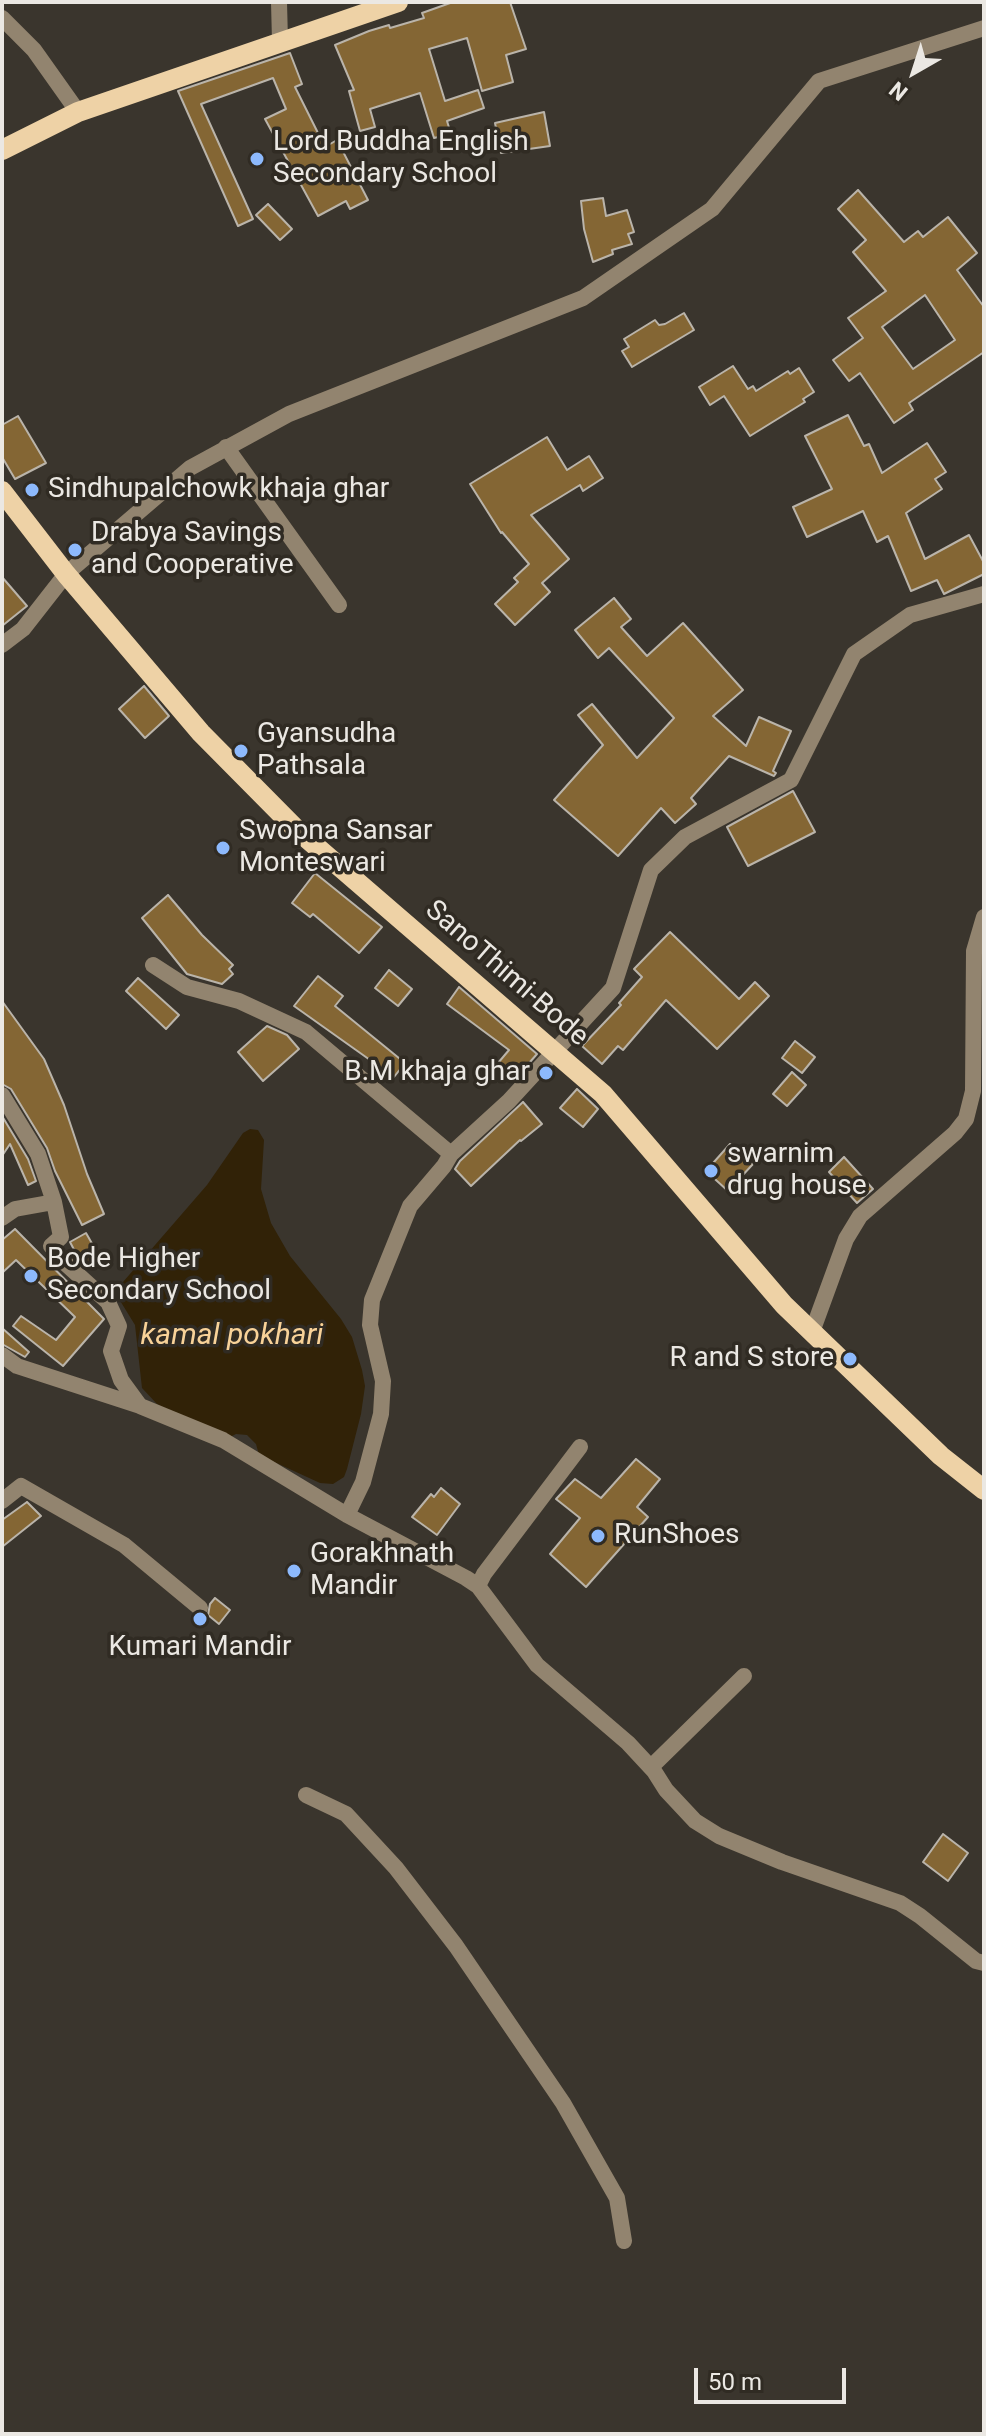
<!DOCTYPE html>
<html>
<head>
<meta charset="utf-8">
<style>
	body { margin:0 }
	#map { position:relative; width:986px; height:2436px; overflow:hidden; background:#3a352d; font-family:Roboto,sans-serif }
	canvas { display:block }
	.frame { position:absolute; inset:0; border:4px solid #ebe8e3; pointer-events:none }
	.north { position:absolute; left:874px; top:32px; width:80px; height:80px; -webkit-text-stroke:6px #302b23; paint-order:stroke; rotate:219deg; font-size:22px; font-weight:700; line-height:32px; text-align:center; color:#ebe8e3 }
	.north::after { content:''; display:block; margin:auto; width:28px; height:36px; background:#ebe8e3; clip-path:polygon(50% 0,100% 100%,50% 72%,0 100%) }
	.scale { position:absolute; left:694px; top:2368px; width:152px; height:36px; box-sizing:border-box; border:4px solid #ebe8e3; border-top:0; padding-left:10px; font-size:24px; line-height:28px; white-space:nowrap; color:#ebe8e3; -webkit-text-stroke:6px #302b23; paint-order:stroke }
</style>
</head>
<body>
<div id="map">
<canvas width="986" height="2436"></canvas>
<div class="frame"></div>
<div class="north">N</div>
<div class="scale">50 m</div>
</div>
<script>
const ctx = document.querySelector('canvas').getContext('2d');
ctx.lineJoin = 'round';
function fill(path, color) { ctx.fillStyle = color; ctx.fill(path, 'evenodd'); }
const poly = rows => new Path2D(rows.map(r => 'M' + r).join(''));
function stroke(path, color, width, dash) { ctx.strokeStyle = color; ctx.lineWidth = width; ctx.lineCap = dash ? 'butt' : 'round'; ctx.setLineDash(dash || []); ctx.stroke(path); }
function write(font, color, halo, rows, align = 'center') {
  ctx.font = font + ' Roboto,sans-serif'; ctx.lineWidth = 7; ctx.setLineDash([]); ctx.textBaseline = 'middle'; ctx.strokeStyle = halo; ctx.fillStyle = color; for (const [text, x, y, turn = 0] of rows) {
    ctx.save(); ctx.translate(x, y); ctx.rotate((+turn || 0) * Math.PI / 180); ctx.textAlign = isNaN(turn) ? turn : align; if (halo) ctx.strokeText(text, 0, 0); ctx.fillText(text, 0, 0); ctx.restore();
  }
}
const water = poly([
	[250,1129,258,1130,264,1140,261,1189,271,1223,290,1256,341,1319,352,1337,362,1370,365,1386,361,1414,347,1469,344,1477,333,1484,320,1483,259,1455,256,1444,247,1435,236,1434,226,1439,157,1404,142,1388,135,1325,119,1299,123,1282,207,1185,243,1133]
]);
const building = poly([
	[453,2,510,2,526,49,506,55,513,82,482,91,467,38,429,49,445,101,478,90,484,108,447,121,451,134,434,138,420,93,370,109,375,127,360,131,349,91,354,90,335,45,369,31,389,25,390,28,424,18,422,13,453,2],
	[290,53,302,84,295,87,325,147,337,140,368,200,350,209,346,201,318,216,265,119,286,109,273,78,201,104,253,219,238,226,178,91,290,53],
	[544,112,550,146,501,153,495,123,544,112],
	[858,190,904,242,918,231,923,237,948,217,977,253,957,270,984,307,984,352,909,403,913,410,894,423,860,373,849,381,833,360,863,338,848,318,886,291,853,252,866,240,838,209,858,190],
	[925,295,955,340,913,369,882,327,925,295],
	[603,198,606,216,627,210,634,232,628,234,632,244,612,250,613,254,593,262,584,229,581,201,603,198],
	[268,204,292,229,280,240,256,215,268,204],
	[684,313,694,330,632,367,622,351,629,347,624,339,655,320,659,325,665,324,684,313],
	[733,366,748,389,753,386,756,391,788,371,790,374,799,368,814,392,803,399,805,402,750,436,724,396,710,405,699,387,733,366],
	[848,415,864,446,869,444,882,473,927,443,946,472,935,479,942,489,906,513,925,559,969,535,984,563,984,574,944,594,937,580,911,591,888,536,877,542,863,511,807,537,793,507,832,489,805,436,848,415],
	[18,416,46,463,15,479,2,457,2,425,18,416],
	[547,437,567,470,589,456,603,478,583,491,580,485,531,515,569,559,542,583,550,592,515,625,495,604,518,582,514,578,529,564,502,532,501,533,470,484,547,437],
	[2,577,27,606,2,626,2,577],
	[614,598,631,619,621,627,647,656,683,623,743,690,713,716,746,746,759,717,791,731,773,771,776,773,774,776,729,756,691,798,696,804,675,823,661,808,618,856,554,800,603,745,578,715,592,704,637,758,674,718,609,648,598,658,575,630,614,598],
	[144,686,169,716,145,738,119,709,144,686],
	[793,791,815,832,748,866,727,827,793,791],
	[315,873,382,927,359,953,313,914,310,917,292,903,315,873],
	[168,895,202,935,233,965,229,969,233,974,222,984,187,974,142,918,168,895],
	[670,932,739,999,755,982,769,996,717,1049,666,1000,623,1050,618,1046,602,1064,582,1046,621,1005,619,1003,642,977,634,969,670,932],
	[389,970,412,989,398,1006,375,988,389,970],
	[318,976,343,996,335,1006,405,1063,394,1077,294,1006,318,976],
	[138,978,179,1015,166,1029,126,991,138,978],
	[459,987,537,1054,516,1078,498,1063,509,1050,447,1004,459,987],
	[2,1001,44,1059,64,1105,87,1174,104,1214,82,1225,55,1171,47,1148,11,1089,2,1084,2,1001],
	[267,1026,287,1035,299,1049,263,1081,238,1052,267,1026],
	[795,1041,815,1057,802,1073,782,1058,795,1041],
	[792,1072,806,1085,787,1106,773,1094,792,1072],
	[577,1089,598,1109,583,1127,560,1108,577,1089],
	[523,1102,542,1124,521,1141,520,1140,471,1186,455,1169,460,1161,523,1102],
	[2,1116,28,1159,36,1181,28,1185,10,1144,2,1156,2,1116],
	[730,1144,753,1164,728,1191,706,1171,730,1144],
	[844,1157,873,1189,857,1203,829,1172,844,1157],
	[15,1229,104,1319,63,1366,13,1326,21,1316,56,1340,75,1317,16,1260,2,1273,2,1240,15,1229],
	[86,1233,102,1261,88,1269,80,1261,70,1242,86,1233],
	[2,1328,29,1352,25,1357,2,1344,2,1328],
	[636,1459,660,1479,637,1507,648,1517,586,1587,550,1554,580,1518,556,1499,575,1479,601,1498,636,1459],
	[441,1488,460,1504,437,1535,412,1517,431,1494,434,1497,441,1488],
	[27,1502,41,1516,2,1547,2,1520,27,1502],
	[215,1598,230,1610,219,1624,208,1615,210,1604,215,1598],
	[943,1834,968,1853,948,1881,923,1862,943,1834]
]);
const minor = poly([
	[279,2,280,41],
	[2,18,34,50,78,112],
	[226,447,339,605],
	[2,645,23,629,66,574,190,468,289,414,583,298,712,209,819,81,984,28],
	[153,965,187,987,239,1001,306,1032,451,1154],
	[2,1095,38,1154,54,1202,61,1237,51,1246,65,1263,108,1302,119,1326,111,1351,121,1380,140,1406],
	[2,1218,15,1209,54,1202],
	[812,1332,846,1239,860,1216,955,1133,966,1119,973,1091,974,951,984,917],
	[2,1355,17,1366,140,1406,223,1440,347,1515,466,1578,478,1586,537,1665,628,1743,654,1771,666,1790,695,1821,719,1836,782,1862,900,1903,920,1916,976,1961,984,1963],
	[2,1501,21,1486,124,1545,200,1608],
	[347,1515,363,1482,381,1414,383,1381,370,1325,372,1300,410,1206,444,1166,451,1154,509,1101,613,988,651,870,685,837,791,780,854,654,910,615,984,594],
	[478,1586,484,1574,580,1447],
	[651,1767,744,1676],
	[306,1795,346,1814,396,1868,456,1946,563,2103,617,2198,624,2241]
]);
const primary = poly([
	[2,150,78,112,398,2],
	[2,491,66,574,201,733,297,830,603,1094,784,1305,941,1456,984,1490]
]);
const markers = [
	[257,159,8,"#8db9fc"],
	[32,490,8,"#8db9fc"],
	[75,550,8,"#8db9fc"],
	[241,751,8,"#8db9fc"],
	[223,848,8,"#8db9fc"],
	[546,1073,8,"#8db9fc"],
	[711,1171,8,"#8db9fc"],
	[31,1276,8,"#8db9fc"],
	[850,1359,8,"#8db9fc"],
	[598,1536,8,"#8db9fc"],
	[294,1571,8,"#8db9fc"],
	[200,1619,8,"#8db9fc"]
];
const poiNames = [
	["Lord Buddha English",273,143],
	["Secondary School",273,175],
	["Sindhupalchowk khaja ghar",48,490],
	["Drabya Savings",91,534],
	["and Cooperative",91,566],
	["Gyansudha",257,735],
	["Pathsala",257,767],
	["Swopna Sansar",239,832],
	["Monteswari",239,864],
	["B.M khaja ghar",530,1073,"right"],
	["swarnim",727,1155],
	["drug house",727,1187],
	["Bode Higher",47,1260],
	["Secondary School",47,1292],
	["R and S store",834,1359,"right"],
	["RunShoes",614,1536],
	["Gorakhnath",310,1555],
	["Mandir",310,1587],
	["Kumari Mandir",200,1648,"center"]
];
const streetNames = [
	["SanoThimi-Bode",506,974,41]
];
const waterNames = [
	["kamal pokhari",232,1336]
];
fill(water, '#312207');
fill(building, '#846634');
stroke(building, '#bab4aa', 2);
stroke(minor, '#92846f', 16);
stroke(primary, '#eed2a6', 20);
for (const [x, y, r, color] of markers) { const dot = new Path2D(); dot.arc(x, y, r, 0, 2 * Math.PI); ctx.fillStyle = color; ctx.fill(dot); stroke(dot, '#302b23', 3); }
write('28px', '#ebe8e3', '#302b23', poiNames, 'left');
write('28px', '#ebe8e3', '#302b23', streetNames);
write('italic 30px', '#f8d298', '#302b23', waterNames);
</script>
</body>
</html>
